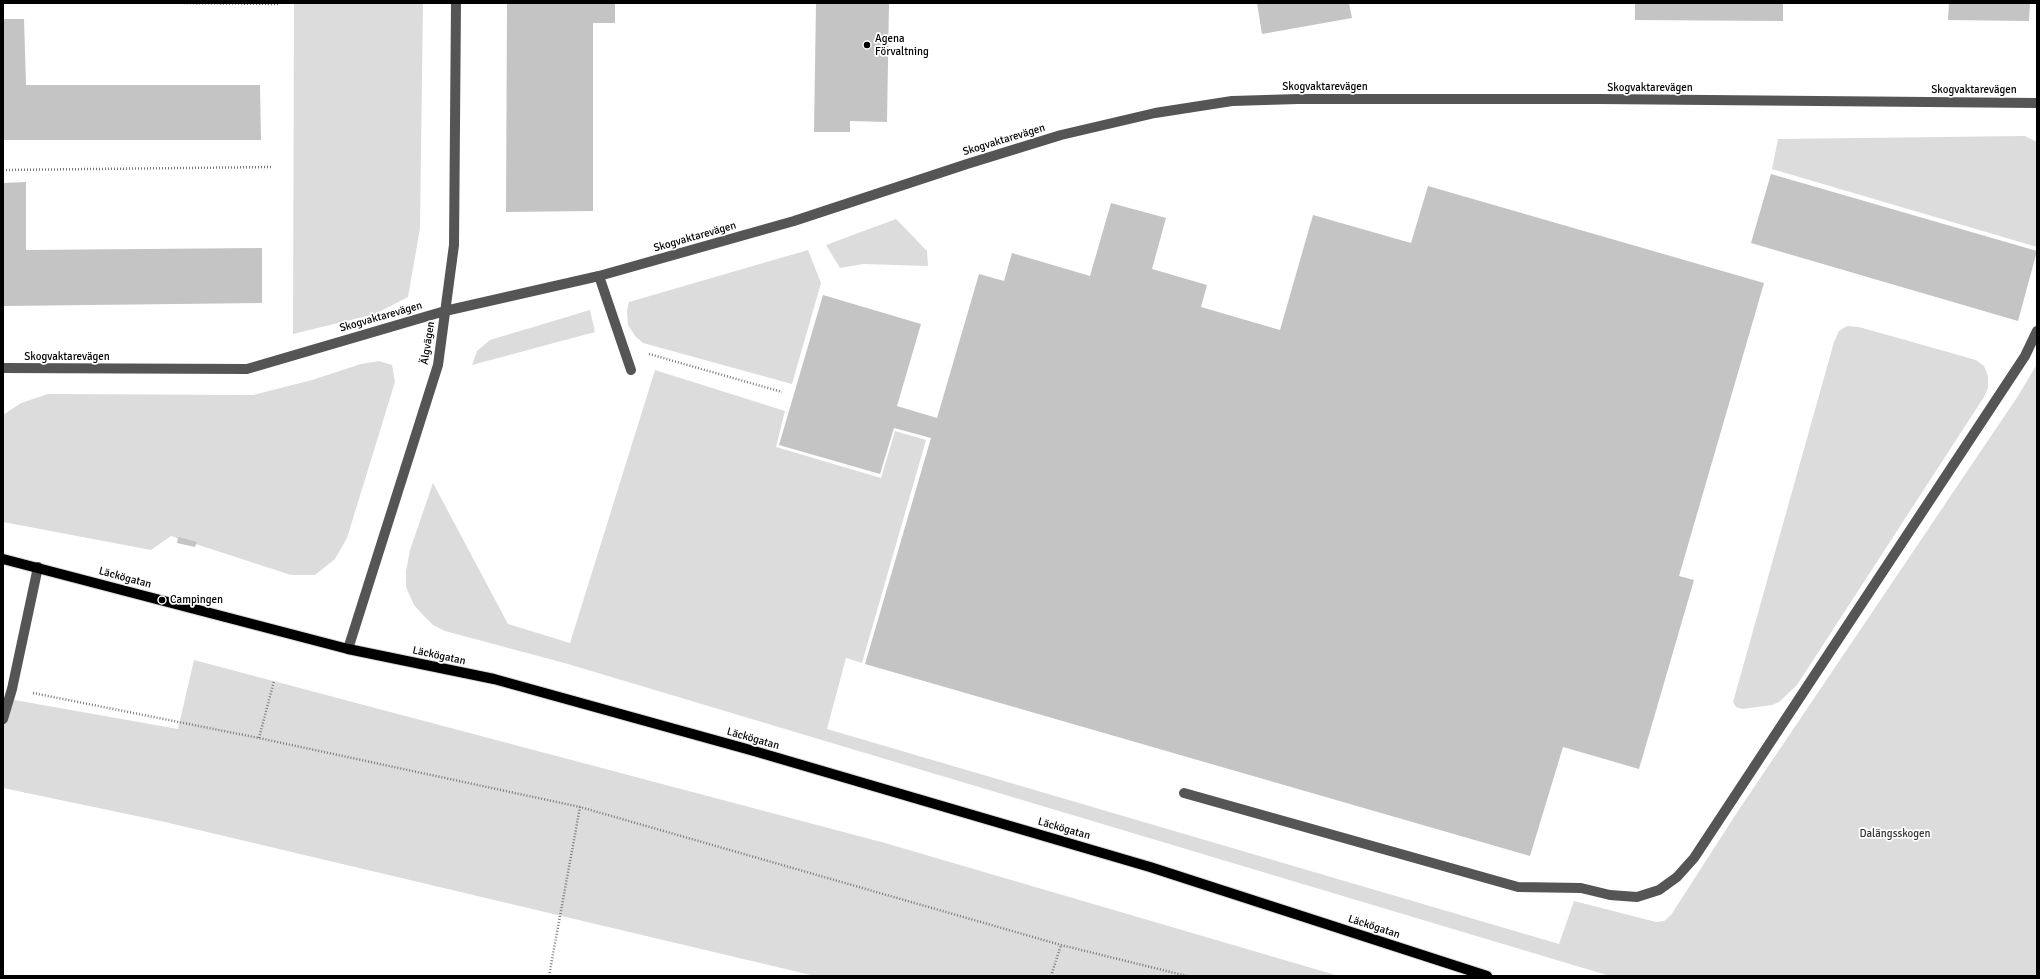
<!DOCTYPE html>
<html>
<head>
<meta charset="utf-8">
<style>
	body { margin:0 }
	#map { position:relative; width:2040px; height:979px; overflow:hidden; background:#fff; font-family:Signika,sans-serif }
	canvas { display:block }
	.frame { position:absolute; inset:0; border:4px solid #000; pointer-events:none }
</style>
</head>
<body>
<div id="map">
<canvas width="2040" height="979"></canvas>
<div class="frame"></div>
</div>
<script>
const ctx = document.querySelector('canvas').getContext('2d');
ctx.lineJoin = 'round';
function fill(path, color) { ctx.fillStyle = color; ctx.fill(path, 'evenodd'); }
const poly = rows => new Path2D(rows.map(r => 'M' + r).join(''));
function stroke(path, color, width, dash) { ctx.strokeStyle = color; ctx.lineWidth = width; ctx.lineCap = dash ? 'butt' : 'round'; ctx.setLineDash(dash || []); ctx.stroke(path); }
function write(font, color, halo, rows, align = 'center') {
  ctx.font = font + ' Signika,sans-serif'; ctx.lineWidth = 3.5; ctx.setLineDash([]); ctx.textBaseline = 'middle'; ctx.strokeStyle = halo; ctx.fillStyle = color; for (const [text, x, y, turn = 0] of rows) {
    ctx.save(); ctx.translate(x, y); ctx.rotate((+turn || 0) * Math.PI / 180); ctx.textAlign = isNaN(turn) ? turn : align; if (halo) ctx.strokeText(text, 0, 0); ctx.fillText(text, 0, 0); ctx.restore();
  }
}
const green = poly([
	[294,3,423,3,420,228,408,297,375,314,293,334],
	[2025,136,2037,142,2037,247,1772,169,1778,139],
	[896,219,927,251,928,266,863,264,840,268,826,245],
	[808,250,821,283,792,384,643,343,635,336,628,325,627,311,629,302],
	[590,310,595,332,472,365,477,351,490,340],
	[1847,326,1859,327,1976,360,1984,366,1988,376,1988,388,1984,397,1797,685,1779,702,1772,705,1742,709,1736,707,1733,702,1735,695,1834,342,1839,331],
	[379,361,392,365,395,382,347,538,335,559,315,575,291,575,171,536,151,550,3,522,3,415,21,403,48,394,253,395,312,380,361,364],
	[2037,364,2037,976,1610,976,568,664,445,631,433,625,424,616,414,605,406,587,406,571,410,550,433,483,508,624,570,643,655,370,785,411,776,447,881,478,895,431,926,440,862,663,846,658,827,729,1559,944,1574,901,1656,922,1664,921,1671,915,1736,814,2018,396],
	[194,660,885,843,1339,976,815,976,165,822,3,788,3,698,178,729]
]);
const building = poly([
	[507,3,615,3,615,23,593,23,593,211,506,212],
	[816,3,889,3,887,122,850,121,850,132,814,132],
	[1257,3,1349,3,1352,18,1262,34],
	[1635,3,1783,3,1783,21,1635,20],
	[1949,3,2030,3,2029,21,1948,20],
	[3,19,24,19,26,85,260,85,261,140,3,140],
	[1771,174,2037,251,2018,321,1751,243],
	[26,182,26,250,262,248,262,303,3,306,3,183],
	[1428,186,1764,283,1679,576,1694,580,1639,769,1563,747,1530,856,865,664,931,438,894,428,880,474,779,445,823,295,921,324,897,406,937,418,979,274,1004,281,1012,253,1090,276,1111,203,1166,218,1152,269,1207,285,1201,307,1280,330,1313,215,1411,243],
	[178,537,197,542,195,547,177,543]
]);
const path = poly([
	[184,3,279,4],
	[3,170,272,167],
	[649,354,782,392],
	[33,693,259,738,580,807,1061,945,1187,976],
	[259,738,274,681],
	[549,976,580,807],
	[1051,976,1061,945]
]);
const minor = poly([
	[599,276,631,370],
	[3,368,247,369,445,311,599,276,794,221,967,164,1061,135,1155,113,1232,101,1298,99,1599,99,2037,103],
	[348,649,438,365,454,245,456,3],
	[3,719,12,689,38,567],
	[1184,793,1518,887,1581,888,1610,895,1637,897,1659,890,1677,877,1694,858,2025,356,2037,331]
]);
const major = poly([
	[3,559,348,649,494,679,754,751,1150,867,1487,976]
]);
const markers = [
	[867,45,4,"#000"],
	[162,600,4,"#000"]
];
const poiNames = [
	["Agena",875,39],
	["Förvaltning",875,52],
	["Campingen",170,600]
];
const streetNames = [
	["Skogvaktarevägen",1325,87],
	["Skogvaktarevägen",1650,88],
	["Skogvaktarevägen",1974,90],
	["Skogvaktarevägen",1004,140,-17],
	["Skogvaktarevägen",695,237,-16],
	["Skogvaktarevägen",381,317,-16],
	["Älgvägen",428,343,-81],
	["Skogvaktarevägen",67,357],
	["Läckögatan",125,578,15],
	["Läckögatan",439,656,12],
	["Läckögatan",753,739,16],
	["Läckögatan",1064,829,16],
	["Läckögatan",1374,927,18]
];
const parkNames = [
	["Dalängsskogen",1895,834]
];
fill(green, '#dcdcdc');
fill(building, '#c4c4c4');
stroke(major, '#dbdbdb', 12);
stroke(path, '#777', 2.5, [1, 2]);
stroke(minor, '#555', 10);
stroke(major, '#000', 10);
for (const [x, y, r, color] of markers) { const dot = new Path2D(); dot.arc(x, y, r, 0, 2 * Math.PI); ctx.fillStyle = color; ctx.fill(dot); stroke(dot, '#fff', 1.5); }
write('11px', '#000', '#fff', poiNames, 'left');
write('11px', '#000', '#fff', streetNames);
write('11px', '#333', '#fff', parkNames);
</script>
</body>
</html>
